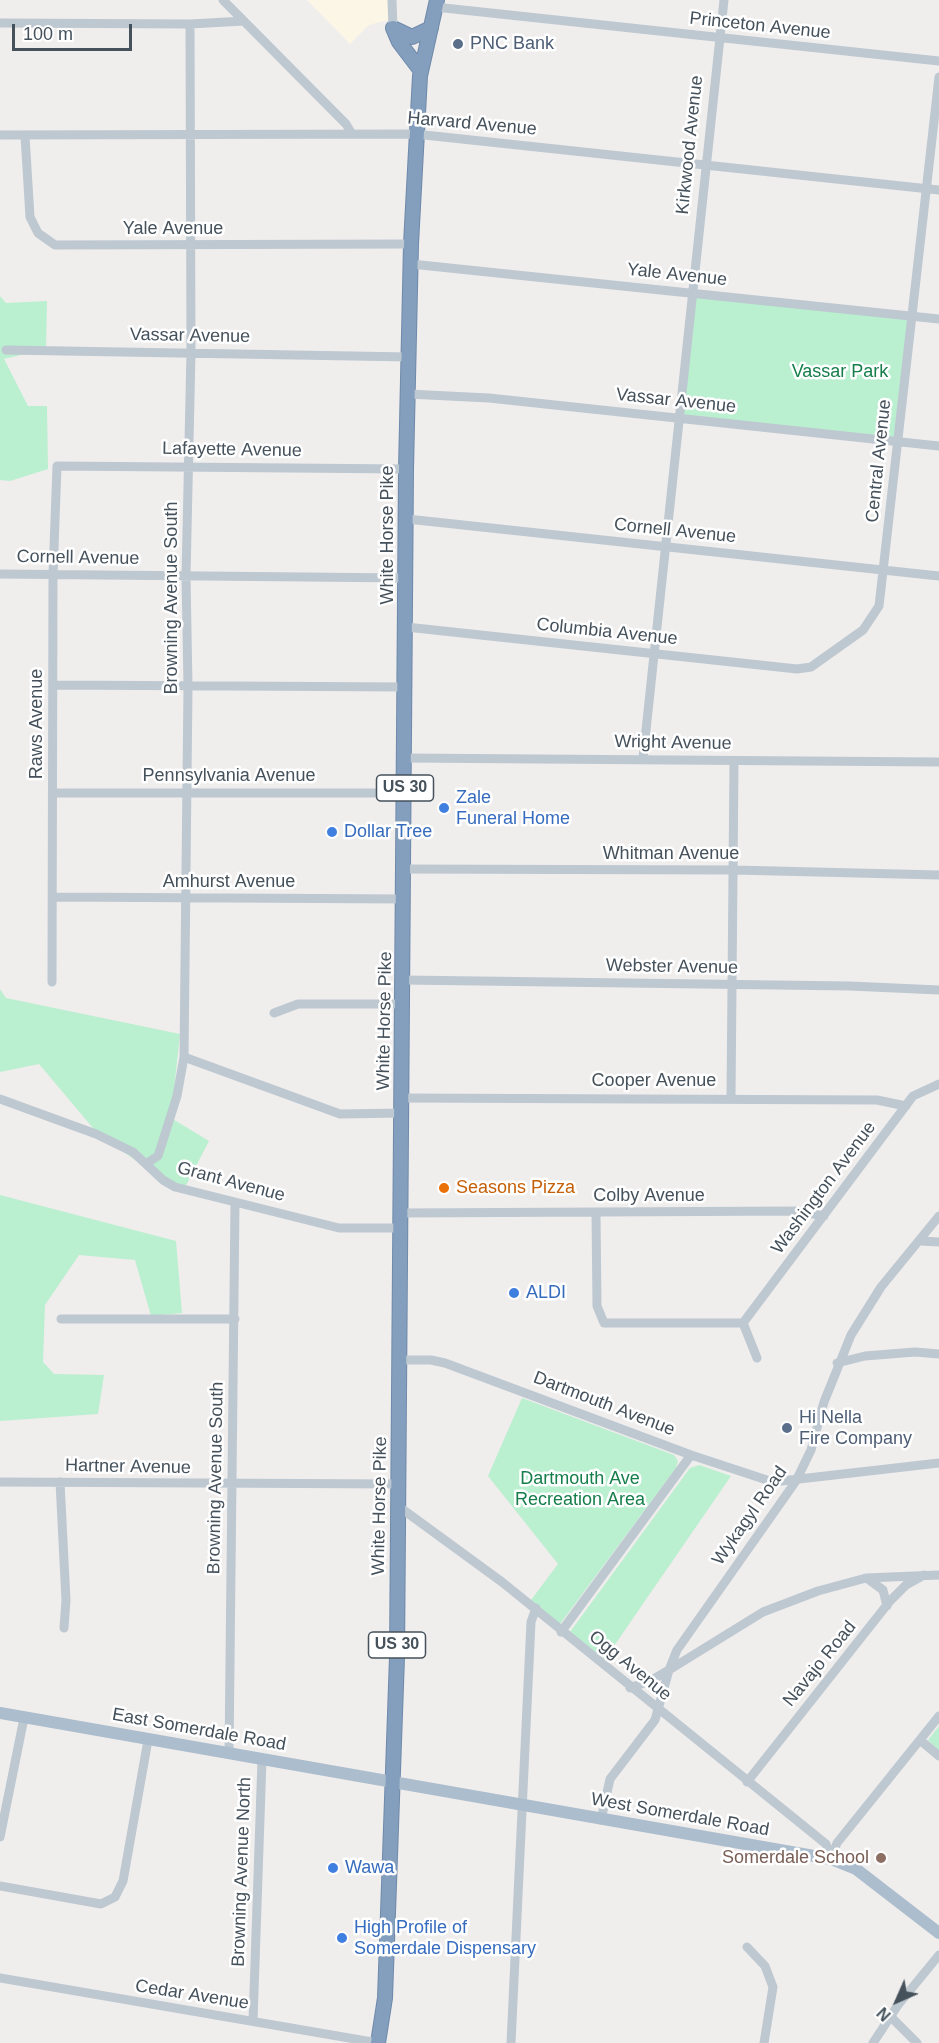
<!DOCTYPE html>
<html>
<head>
<meta charset="utf-8">
<style>
	body { margin:0 }
	#map { position:relative; width:939px; height:2043px; overflow:hidden; background:#f0eded; font-family:Arial,sans-serif }
	canvas { display:block }
	.north { position:absolute; left:867px; top:1971px; width:60px; height:60px; -webkit-text-stroke:4px #fff; paint-order:stroke; rotate:225deg; font-size:16px; font-weight:700; line-height:24px; text-align:center; color:#45515b }
	.north::after { content:''; display:block; margin:auto; width:21px; height:27px; background:#45515b; clip-path:polygon(50% 0,100% 100%,50% 72%,0 100%) }
	.scale { position:absolute; left:12px; top:24px; width:120px; height:27px; box-sizing:border-box; border:3px solid #45515b; border-top:0; padding-left:8px; font-size:18px; line-height:21px; white-space:nowrap; color:#45515b; -webkit-text-stroke:4px #fff; paint-order:stroke }
</style>
</head>
<body>
<div id="map">
<canvas width="939" height="2043"></canvas>
<div class="north">N</div>
<div class="scale">100 m</div>
</div>
<script>
const ctx = document.querySelector('canvas').getContext('2d');
ctx.lineJoin = 'round';
function fill(path, color) { ctx.fillStyle = color; ctx.fill(path, 'evenodd'); }
const poly = rows => new Path2D(rows.map(r => 'M' + r).join(''));
function stroke(path, color, width, dash) { ctx.strokeStyle = color; ctx.lineWidth = width; ctx.lineCap = dash ? 'butt' : 'round'; ctx.setLineDash(dash || []); ctx.stroke(path); }
function write(font, color, halo, rows, align = 'center') {
  ctx.font = font + ' Arial,sans-serif'; ctx.lineWidth = 5; ctx.setLineDash([]); ctx.textBaseline = 'middle'; ctx.strokeStyle = halo; ctx.fillStyle = color; for (const [text, x, y, turn = 0] of rows) {
    ctx.save(); ctx.translate(x, y); ctx.rotate((+turn || 0) * Math.PI / 180); ctx.textAlign = isNaN(turn) ? turn : align; if (halo) ctx.strokeText(text, 0, 0); ctx.fillText(text, 0, 0); ctx.restore();
  }
}
const commercial = poly([
	[307,0,392,0,392,19,369,25,350,44]
]);
const green = poly([
	[691,294,910,316,898,442,678,418],
	[0,296,6,303,47,301,46,349,4,359,28,406,47,406,48,469,10,481,0,480],
	[0,989,6,998,180,1034,171,1118,209,1141,182,1193,98,1134,39,1064,0,1072],
	[0,1195,176,1241,182,1313,151,1316,135,1260,79,1255,45,1305,43,1362,54,1374,104,1375,98,1414,0,1421],
	[522,1398,674,1455,678,1461,676,1468,560,1624,531,1600,558,1564,488,1476],
	[699,1465,731,1476,605,1659,570,1632,690,1468],
	[939,1726,939,1751,928,1740]
]);
const minor = poly([
	[223,0,346,124,352,134],
	[392,0,393,28],
	[435,7,939,61],
	[0,23,190,24,244,21],
	[0,135,415,134,939,190],
	[25,136,30,217,38,233,55,245,411,244],
	[411,264,939,319],
	[6,350,410,357],
	[408,394,489,398,939,446],
	[407,519,939,576],
	[0,574,407,578],
	[406,627,797,669,811,667,863,630,879,606,939,77],
	[53,685,406,687],
	[405,758,939,762],
	[643,758,724,0],
	[54,793,405,793],
	[403,869,734,870,939,875],
	[53,897,404,899],
	[404,980,850,986,939,990],
	[52,982,53,575,57,466,406,469],
	[274,1013,298,1004,404,1004],
	[184,1057,340,1114,402,1113],
	[731,1097,734,761],
	[402,1098,877,1100,906,1106],
	[0,1099,96,1134,133,1152,163,1180,175,1187,339,1228,401,1228],
	[147,1163,158,1156,177,1096,184,1057,188,686,186,576,191,352,190,24],
	[402,1213,798,1211,824,1216],
	[596,1213,597,1306,604,1323,743,1323],
	[921,1241,939,1242],
	[61,1319,235,1319],
	[743,1323,913,1096,939,1084],
	[743,1323,757,1358],
	[400,1360,431,1360,445,1363,691,1455,773,1482,939,1463],
	[837,1363,865,1356,915,1352,939,1354],
	[0,1482,399,1484],
	[60,1482,66,1600,64,1628],
	[398,1506,502,1582,826,1844,831,1859],
	[868,1579,883,1590,887,1606],
	[561,1632,691,1455],
	[630,1688,652,1680,669,1670,677,1650,796,1481,811,1450,824,1402,851,1335,881,1287,939,1216],
	[920,1740,939,1756],
	[229,1754,235,1203],
	[747,1782,890,1601,906,1585,924,1575],
	[601,1820,610,1779,655,1720,669,1670,763,1612,818,1591,866,1578,939,1575],
	[0,1837,24,1718],
	[831,1859,837,1843,939,1716],
	[0,1886,101,1904,115,1897,123,1881,148,1740],
	[747,1947,765,1966,773,1987,764,2043],
	[0,1978,378,2043],
	[890,2016,917,2043],
	[253,2021,262,1760],
	[511,2043,531,1622,536,1608],
	[873,2043,898,2005,939,1955]
]);
const major = poly([
	[0,1713,831,1859,856,1869,939,1933]
]);
const highway = poly([
	[393,28,399,42,421,71],
	[393,28,412,37,431,28],
	[378,2043,385,1998,397,1657,406,469,411,244,420,76,437,0]
]);
const markers = [
	[458,44,6,"#5c6f8a"],
	[444,808,6,"#3f7fe0"],
	[332,832,6,"#3f7fe0"],
	[444,1188,6,"#e8710a"],
	[514,1293,6,"#3f7fe0"],
	[787,1428,6,"#5c6f8a"],
	[881,1858,6,"#8d6e63"],
	[333,1868,6,"#3f7fe0"],
	[342,1938,6,"#3f7fe0"]
];
const shields = [
	[405,788,57],
	[397,1645,57]
];
const shieldNames = [
	["US 30",405,788],
	["US 30",397,1645]
];
const streetNames = [
	["Princeton Avenue",760,26,6],
	["Harvard Avenue",472,124,5],
	["Kirkwood Avenue",690,145,-84],
	["Yale Avenue",173,229],
	["Yale Avenue",677,275,6],
	["Vassar Avenue",190,336,1],
	["Vassar Avenue",676,401,6],
	["Lafayette Avenue",232,450,1],
	["Central Avenue",879,461,-84],
	["Cornell Avenue",675,531,6],
	["White Horse Pike",388,535,-90],
	["Cornell Avenue",78,558,1],
	["Browning Avenue South",172,598,-90],
	["Columbia Avenue",607,632,6],
	["Raws Avenue",37,724,-90],
	["Wright Avenue",673,743,1],
	["Pennsylvania Avenue",229,776],
	["Whitman Avenue",671,854],
	["Amhurst Avenue",229,882],
	["Webster Avenue",672,967,1],
	["White Horse Pike",385,1021,-89],
	["Cooper Avenue",654,1081],
	["Grant Avenue",231,1182,15],
	["Washington Avenue",824,1188,-53],
	["Colby Avenue",649,1196],
	["Dartmouth Avenue",604,1404,21],
	["Hartner Avenue",128,1467,1],
	["Browning Avenue South",216,1478,-89],
	["White Horse Pike",380,1506,-89],
	["Wykagyl Road",750,1516,-55],
	["Navajo Road",820,1664,-51],
	["Ogg Avenue",630,1666,39],
	["East Somerdale Road",199,1730,10],
	["West Somerdale Road",680,1815,10],
	["Browning Avenue North",242,1872,-88],
	["Cedar Avenue",192,1995,9]
];
const serviceNames = [
	["PNC Bank",470,44],
	["Hi Nella",799,1418],
	["Fire Company",799,1439]
];
const parkNames = [
	["Vassar Park",840,372],
	["Dartmouth Ave",580,1479],
	["Recreation Area",580,1500]
];
const shopNames = [
	["Zale",456,798],
	["Funeral Home",456,819],
	["Dollar Tree",344,832],
	["ALDI",526,1293],
	["Wawa",345,1868],
	["High Profile of",354,1928],
	["Somerdale Dispensary",354,1949]
];
const foodNames = [
	["Seasons Pizza",456,1188]
];
const educationNames = [
	["Somerdale School",869,1858]
];
fill(commercial, '#fcf6e6');
fill(green, '#baefd0');
stroke(highway, '#6f8aaa', 16);
stroke(minor, '#bec8d0', 9);
stroke(major, '#acbdcd', 12);
stroke(highway, '#849fbe', 14);
for (const [x, y, r, color] of markers) { const dot = new Path2D(); dot.arc(x, y, r, 0, 2 * Math.PI); ctx.fillStyle = color; ctx.fill(dot); stroke(dot, '#fff', 2); }
for (const [x, y, w] of shields) { const box = new Path2D(); box.roundRect(x - w / 2, y - 13, w, 26, 4.5); ctx.fillStyle = '#fff'; ctx.fill(box); stroke(box, '#45515b', 1.5); }
write('bold 16px', '#45515b', null, shieldNames);
write('18px', '#45515b', '#fff', streetNames);
write('18px', '#4e5e75', '#fff', serviceNames, 'left');
write('18px', '#157e4b', '#fff', parkNames);
write('18px', '#366cbe', '#fff', shopNames, 'left');
write('18px', '#c56008', '#fff', foodNames, 'left');
write('18px', '#785e54', '#fff', educationNames, 'right');
</script>
</body>
</html>
